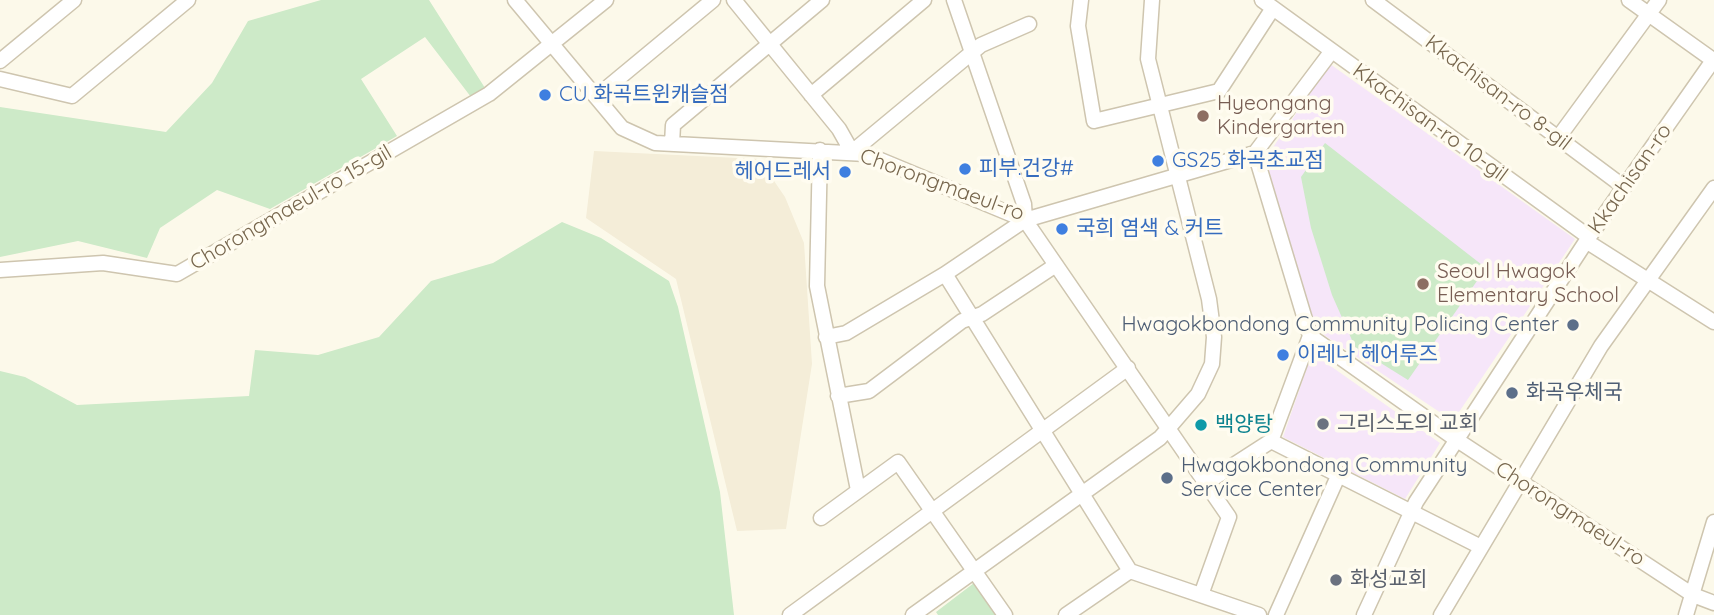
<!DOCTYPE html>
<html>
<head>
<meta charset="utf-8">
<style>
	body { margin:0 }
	canvas { display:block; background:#fcf9ea }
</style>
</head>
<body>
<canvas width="1714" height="615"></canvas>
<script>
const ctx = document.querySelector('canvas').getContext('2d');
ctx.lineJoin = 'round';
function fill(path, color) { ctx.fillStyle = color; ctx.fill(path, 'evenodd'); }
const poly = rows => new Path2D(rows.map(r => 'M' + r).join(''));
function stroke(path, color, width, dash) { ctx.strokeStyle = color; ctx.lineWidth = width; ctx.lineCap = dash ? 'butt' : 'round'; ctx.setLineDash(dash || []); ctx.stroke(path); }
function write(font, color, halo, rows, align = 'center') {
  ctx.font = font + ' Quicksand,"Noto Sans KR",sans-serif'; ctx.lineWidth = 7; ctx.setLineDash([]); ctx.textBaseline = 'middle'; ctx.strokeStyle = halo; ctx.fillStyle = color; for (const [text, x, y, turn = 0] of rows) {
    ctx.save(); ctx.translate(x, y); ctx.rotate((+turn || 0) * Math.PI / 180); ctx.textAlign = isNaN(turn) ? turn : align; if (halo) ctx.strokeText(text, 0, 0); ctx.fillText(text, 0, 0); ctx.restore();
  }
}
const residential = poly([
	[594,151,759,159,785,197,804,243,812,364,786,529,737,531,676,279,586,218]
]);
const education = poly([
	[1330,64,1575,239,1453,421,1315,329,1265,159],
	[1312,353,1440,443,1405,499,1283,437]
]);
const green = poly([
	[321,0,429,0,485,88,471,97,425,37,361,79,397,136,270,209,217,190,160,228,147,258,78,241,0,257,0,107,166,132,212,83,248,21],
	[1325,143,1486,268,1408,380,1355,347,1332,295,1311,228,1301,177],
	[562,222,601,238,669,281,678,307,720,492,734,615,0,615,0,371,25,377,77,405,249,396,255,350,318,355,379,337,431,281,493,263],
	[974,583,996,615,938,615,936,612]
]);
const minor = poly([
	[515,0,622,128,655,143,866,154,1025,220,1255,153,1310,336,1457,440,1693,595,1714,603],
	[734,0,839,129,852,152,981,45,1029,24],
	[954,0,1024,204,1025,220],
	[1081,0,1078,26,1094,121,1219,91,1273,8],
	[1262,0,1589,237],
	[1373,0,1624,187],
	[1629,0,1713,60],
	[0,61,74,0],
	[0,79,72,96,188,0],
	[811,95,924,0],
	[596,97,713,0],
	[1558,138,1659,0],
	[672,144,673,125,822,0],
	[820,150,817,286,858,490],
	[1255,153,1331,52],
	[1025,220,1229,517,1201,595],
	[1586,241,1714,322],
	[0,270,103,263,177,274,489,94,606,0],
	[945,274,1130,571,1259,615],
	[826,337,846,333,945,274,1025,220],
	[838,396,869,391,962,321,982,314,1056,265],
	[1271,441,1481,547],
	[1206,483,1271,441,1310,336],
	[821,518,898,462,1005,615],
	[790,615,1128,368],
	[913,615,1160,438,1198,394,1212,364,1214,337,1209,299,1148,59,1152,0],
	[1066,615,1130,571],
	[1276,615,1339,474],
	[1364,615,1416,502,1589,237,1714,59],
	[1441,615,1601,346,1714,188],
	[1686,615,1714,522]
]);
const markers = [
	[545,95,7,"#3f7fe0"],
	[1203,116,7,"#8d6e63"],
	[1158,161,7,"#3f7fe0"],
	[965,169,7,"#3f7fe0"],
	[845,172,7,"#3f7fe0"],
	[1062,229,7,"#3f7fe0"],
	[1423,284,7,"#8d6e63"],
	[1573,325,7,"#5c6f8a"],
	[1283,355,7,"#3f7fe0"],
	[1512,393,7,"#5c6f8a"],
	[1323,424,7,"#6b7280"],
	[1201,425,7,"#0f9aa8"],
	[1167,478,7,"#5c6f8a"],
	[1336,580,7,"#6b7280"]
];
const streetNames = [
	["Kkachisan-ro 8-gil",1498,93,37],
	["Kkachisan-ro 10-gil",1430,123,36],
	["Kkachisan-ro",1630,179,-55],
	["Chorongmaeul-ro",942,185,20],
	["Chorongmaeul-ro 15-gil",291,208,-30],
	["Chorongmaeul-ro",1570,514,33]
];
const shopNames = [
	["CU 화곡트윈캐슬점",559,95],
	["GS25 화곡초교점",1172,161],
	["피부.건강#",979,169],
	["헤어드레서",831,172,"right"],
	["국희 염색 & 커트",1076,229],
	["이레나 헤어루즈",1297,355]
];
const educationNames = [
	["Hyeongang",1217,104],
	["Kindergarten",1217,128],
	["Seoul Hwagok",1437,272],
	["Elementary School",1437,296]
];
const serviceNames = [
	["Hwagokbondong Community Policing Center",1559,325,"right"],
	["화곡우체국",1526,393],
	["Hwagokbondong Community",1181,466],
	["Service Center",1181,490]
];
const worshipNames = [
	["그리스도의 교회",1337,424],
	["화성교회",1350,580]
];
const cultureNames = [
	["백양탕",1215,425]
];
fill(residential, '#f4edd8');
fill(education, '#f6e6f9');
fill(green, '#cdeac8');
stroke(minor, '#cec5af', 17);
stroke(minor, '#fff', 14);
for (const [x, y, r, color] of markers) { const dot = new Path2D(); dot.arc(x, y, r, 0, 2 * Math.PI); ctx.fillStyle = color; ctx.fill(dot); stroke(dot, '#fffcf0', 2.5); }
write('21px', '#77664d', '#fffcf0', streetNames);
write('21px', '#366cbe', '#fffcf0', shopNames, 'left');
write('21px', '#785e54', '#fffcf0', educationNames, 'left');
write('21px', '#4e5e75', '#fffcf0', serviceNames, 'left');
write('21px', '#5b616d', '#fffcf0', worshipNames, 'left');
write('21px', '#0d838f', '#fffcf0', cultureNames, 'left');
</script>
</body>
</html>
